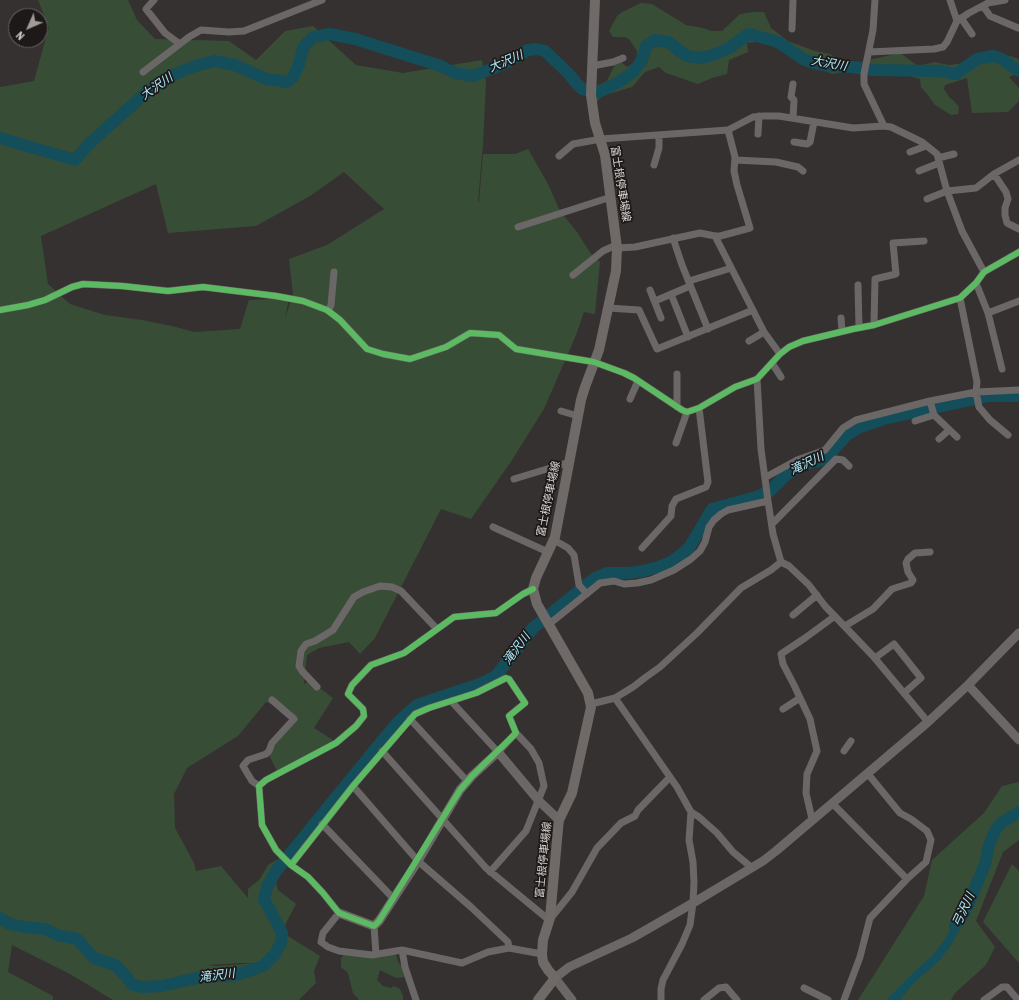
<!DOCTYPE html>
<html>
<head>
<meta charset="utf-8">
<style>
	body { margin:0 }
	#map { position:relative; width:1019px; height:1000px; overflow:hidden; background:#353130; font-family:"Archivo Narrow",sans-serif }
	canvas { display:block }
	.north { position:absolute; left:8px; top:8px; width:40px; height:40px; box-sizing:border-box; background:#1c1918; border:1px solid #686463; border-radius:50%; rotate:225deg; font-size:11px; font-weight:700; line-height:16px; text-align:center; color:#dad5d3 }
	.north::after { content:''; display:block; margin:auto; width:14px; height:18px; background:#a09c9a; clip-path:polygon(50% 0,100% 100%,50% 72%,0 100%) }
</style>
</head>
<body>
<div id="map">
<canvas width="1019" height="1000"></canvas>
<div class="north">N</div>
</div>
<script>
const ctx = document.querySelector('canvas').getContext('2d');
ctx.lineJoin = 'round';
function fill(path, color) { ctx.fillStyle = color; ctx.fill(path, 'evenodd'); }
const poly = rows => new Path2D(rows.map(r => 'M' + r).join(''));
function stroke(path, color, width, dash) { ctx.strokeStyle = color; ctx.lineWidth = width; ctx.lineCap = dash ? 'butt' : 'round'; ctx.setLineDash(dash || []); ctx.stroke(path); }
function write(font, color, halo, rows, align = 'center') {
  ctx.font = font + ' "Archivo Narrow","Noto Sans JP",sans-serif'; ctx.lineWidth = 3.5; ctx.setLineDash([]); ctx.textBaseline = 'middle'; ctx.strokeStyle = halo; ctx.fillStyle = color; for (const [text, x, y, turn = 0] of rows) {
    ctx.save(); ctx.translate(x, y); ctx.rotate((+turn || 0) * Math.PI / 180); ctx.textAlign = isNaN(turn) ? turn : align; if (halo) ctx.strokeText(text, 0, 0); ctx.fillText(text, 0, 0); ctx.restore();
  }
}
const green = poly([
	[38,0,128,0,137,20,155,39,229,41,256,60,285,31,313,26,356,65,403,73,482,60,486,82,483,144,478,202,479,202,483,154,515,154,528,149,548,184,560,211,577,232,591,254,600,262,595,314,584,312,576,335,544,409,512,460,471,519,441,509,375,638,360,654,349,642,319,648,307,655,304,684,310,681,333,698,314,728,336,742,277,771,269,755,272,747,292,722,288,709,266,702,238,736,187,768,174,794,175,828,194,863,196,871,221,866,248,898,248,889,260,879,268,865,278,859,284,864,276,883,278,890,296,904,285,925,288,936,320,956,314,971,316,983,299,1000,113,1000,70,974,12,945,8,972,53,996,53,1000,0,1000,0,87,34,81,49,27],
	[344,172,384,209,327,245,289,259,293,295,285,318,289,298,249,300,240,329,194,332,176,327,142,320,105,315,70,304,48,284,41,236,156,184,168,233,256,226,310,196],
	[242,963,260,963,216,966,206,965],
	[641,3,652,4,686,25,703,28,711,31,722,31,740,14,754,12,764,12,771,28,788,41,815,51,830,54,842,61,864,62,862,69,832,74,803,62,762,41,747,43,748,52,729,60,727,74,712,78,698,84,666,73,659,67,645,72,632,87,602,96,597,102,593,101,590,89,607,81,615,64,619,60,627,67,636,62,637,51,629,39,625,37,613,37,609,31,617,16,622,12],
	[991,50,1019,59,1019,73,1009,77,1019,88,1019,101,1008,112,972,113,967,78,945,85,944,89,949,97,954,101,959,107,958,114,951,115,934,104,928,95,921,87,920,79,902,74,897,75,864,71,869,60,900,53,918,66,934,62,949,65,964,63,975,56],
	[1019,782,1019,840,1003,852,976,921,995,947,986,965,955,993,951,1000,858,1000,924,896,932,860,984,813,1002,786],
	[1012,864,1019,871,1019,963,983,922],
	[345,953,396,955,398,962,404,968,405,977,396,978,380,970,377,980,383,986,391,988,394,986,400,989,403,996,403,1000,359,1000,353,993,348,973,341,967,341,958]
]);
const water = poly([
	[959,910,967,916,951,945,940,960,912,985,900,1000,886,1000,914,972,932,956,946,938]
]);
const river = poly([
	[0,138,75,160,90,143,148,91,173,75,195,66,214,61,235,65,266,79,287,82,293,77,298,67,304,46,313,37,330,34,355,39,441,66,455,73,473,76,504,64,528,50,536,49,545,51,569,74,577,84,582,89,599,92,621,81,634,71,642,60,646,46,655,40,669,42,677,49,687,56,701,58,713,55,729,48,749,34,778,42,803,59,814,63,829,66,852,67,872,70,940,71,956,74,977,59,993,56,1002,59,1019,71],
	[0,918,10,924,24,927,45,929,57,935,77,939,94,958,115,965,122,972,133,985,142,987,162,986,201,977,236,975,263,966,275,954,281,943,282,933,264,899,267,887,276,871,372,753,397,723,417,705,480,684,496,676,533,628,595,578,607,573,629,573,643,571,658,567,673,561,689,548,712,509,756,497,770,491,786,475,802,465,823,460,833,450,847,435,860,427,884,419,988,396,1019,396],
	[955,926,966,910,985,864,989,845,995,831,1001,823,1019,812]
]);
const minor = poly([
	[154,0,146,9,165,33,180,44],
	[875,0,873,30,864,74,864,84,884,126,891,127,922,142,937,154,947,191,962,231,984,272],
	[950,0,957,21],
	[983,6,990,16,1018,28],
	[961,18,972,34],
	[792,29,793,0],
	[869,52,934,49,943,47,947,42,957,21,969,13,988,3,1005,0],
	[592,66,613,62,623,58],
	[143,72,189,37,201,30,229,32,244,31,322,0],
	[793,84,791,97,794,100,793,118],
	[758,134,759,116],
	[794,142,807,144,810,142,814,122],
	[910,152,926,146],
	[559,156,573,144,601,139,728,130,753,117,763,116,779,116,853,128,884,126],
	[938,158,954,154],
	[735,160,776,162,798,167,803,171],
	[654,165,659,148,659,135],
	[919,171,939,163],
	[994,174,1006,192,1008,199,1005,208,1005,215,1007,223,1019,229],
	[927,199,947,191,976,188,994,174,1019,160],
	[518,227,611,197],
	[715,236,764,332,780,354],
	[673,238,682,265,708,329],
	[617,248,635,247,700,233,715,236,720,236,750,228,737,185,734,171,735,157,728,130],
	[573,275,603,251,616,245],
	[689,281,728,269],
	[976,283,988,313,1002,369],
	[858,285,859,328],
	[650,290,661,318],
	[671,294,688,337],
	[960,298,977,382,976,392,979,407,990,420,1008,435],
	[655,301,690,286],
	[608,308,639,310,657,349,753,310],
	[0,310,28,305,45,300,72,287,83,284,122,286,168,291,203,287,276,296,303,301,327,310,340,320,367,349,383,354,410,359,446,347,470,333,499,335,516,349,594,362,624,373,634,378,682,410,687,412,699,408,735,387,757,379,780,354,789,347,803,341,853,329,874,325,960,298,976,283,984,272,1019,252],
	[328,311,331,305,334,272],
	[988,313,1019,301],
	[841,318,842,331],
	[874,325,875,279,896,274,893,243,924,241],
	[749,341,764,332],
	[772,363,781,377],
	[677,374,677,407],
	[630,399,638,381],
	[930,401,934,415,957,437],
	[561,411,578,416],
	[915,421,934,415],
	[939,439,949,430],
	[676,443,687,412],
	[766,477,797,460,825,450,843,428,856,420,930,401,976,392,1019,390],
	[514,479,570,462],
	[772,524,836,459,843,460,849,466],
	[493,527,548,552],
	[554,540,568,548,574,555,579,585,587,594],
	[642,548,671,516,672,506,676,499,706,487,708,482,699,408],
	[781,562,789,566,809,585,825,606,873,656,928,722],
	[533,589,523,594,496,613,454,617,404,653,371,665,352,685,348,694,363,709,364,716,356,726,336,743,266,780,259,786,262,825,276,850,291,865,308,877,323,893,339,913,323,933,321,942,328,947,339,951,372,955,402,950,462,963,488,952,509,948,542,954],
	[793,615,817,595],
	[548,625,600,583,614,581,624,584,637,583,651,580,674,570,691,559,700,551,705,542,709,527,714,520,721,514,728,510,768,501],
	[845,626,873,609,892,589,911,583,913,580,908,572,906,563,908,559,915,553,930,552],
	[875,658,894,644,921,678,904,693],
	[317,687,302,671,299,666,301,651,306,644,315,641,333,630,354,597,363,592,380,586,392,587,401,591,437,629],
	[615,698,677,787,691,812,699,817,717,833,733,852,751,867],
	[591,704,615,698,633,687,646,677,660,667,697,633,741,588,771,570,781,562,773,534,768,501,761,449,757,379],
	[783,709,800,698],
	[410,719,468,782],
	[382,751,486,868,549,920],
	[844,751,851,741],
	[259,786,252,781,243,766,248,760,266,754,269,751,272,743,294,719,272,700],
	[353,786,418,861,471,907,508,942,509,948],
	[832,803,907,879],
	[812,819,806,793,807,774,817,751,810,719,794,685,783,664,781,654,805,638,835,616],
	[322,824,393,898],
	[291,865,353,786,415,714,429,708,476,693,506,678,509,679,525,703,509,716,516,733,498,752,451,701],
	[490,872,526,831,544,786,539,763,531,749,516,733],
	[551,918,572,892,597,848,621,823,635,816,638,810,670,777],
	[374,926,376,954],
	[402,950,405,967,416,1000],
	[804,988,828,1000],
	[661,1000,661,989,663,980,682,944,690,925,693,903,694,882,693,862,689,840,691,812],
	[704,1000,719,988,726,987,737,1000],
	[844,1000,860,957,870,918,907,879,926,862,931,840,927,831,911,819,900,813,868,774],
	[984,1000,1002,987,1007,987,1018,1000]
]);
const tertiary = poly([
	[968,685,1019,740],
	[339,913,374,926,379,921,418,861,460,790,472,776,498,752,539,801,559,820],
	[572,1000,555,978,569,967,632,938,693,903,763,861,776,851,928,722,968,685,1019,633]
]);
const secondary = poly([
	[538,1000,555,978,548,970,543,962,542,954,543,940,550,918,558,829,559,820,572,793,591,707,588,693,537,604,533,589,536,578,555,537,581,400,585,387,599,350,616,271,617,248,605,155,595,123,591,95,595,0]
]);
const cycleway = poly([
	[0,310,28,305,45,300,72,287,83,284,122,286,168,291,203,287,276,296,303,301,327,310,340,320,367,349,383,354,410,359,446,347,470,333,499,335,516,349,594,362,624,373,634,378,682,410,687,412,699,408,735,387,757,379,780,354,789,347,803,341,853,329,874,325,960,298,976,283,984,272,1019,252],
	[291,865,353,786,415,714,429,708,476,693,506,678,509,679,525,703,509,716,516,733,472,776,460,790,379,921,374,926,339,913,323,893,308,877,291,865,276,850,262,825,259,786,266,780,336,743,356,726,364,716,363,709,348,694,352,685,371,665,404,653,454,617,496,613,523,594,533,589]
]);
const streetNames = [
	["富士根停車場線",620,184,81],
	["富士根停車場線",549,499,-78],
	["富士根停車場線",544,860,-84]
];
const waterNames = [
	["大沢川",506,62,-23],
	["大沢川",829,64,10],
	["大沢川",157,87,-35],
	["滝沢川",807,464,-26],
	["滝沢川",517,649,-53],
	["弓沢川",964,910,-65],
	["滝沢川",217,976,-7]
];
fill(green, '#384d36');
fill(water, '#144e5a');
stroke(river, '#144e5a', 12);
stroke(minor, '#6b6766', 7);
stroke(tertiary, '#6b6766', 9);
stroke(secondary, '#6f6968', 10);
stroke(cycleway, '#5cba63', 6);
write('11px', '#dad5d3', '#1c1918', streetNames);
write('italic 12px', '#afedfe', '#1c1918', waterNames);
</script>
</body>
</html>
